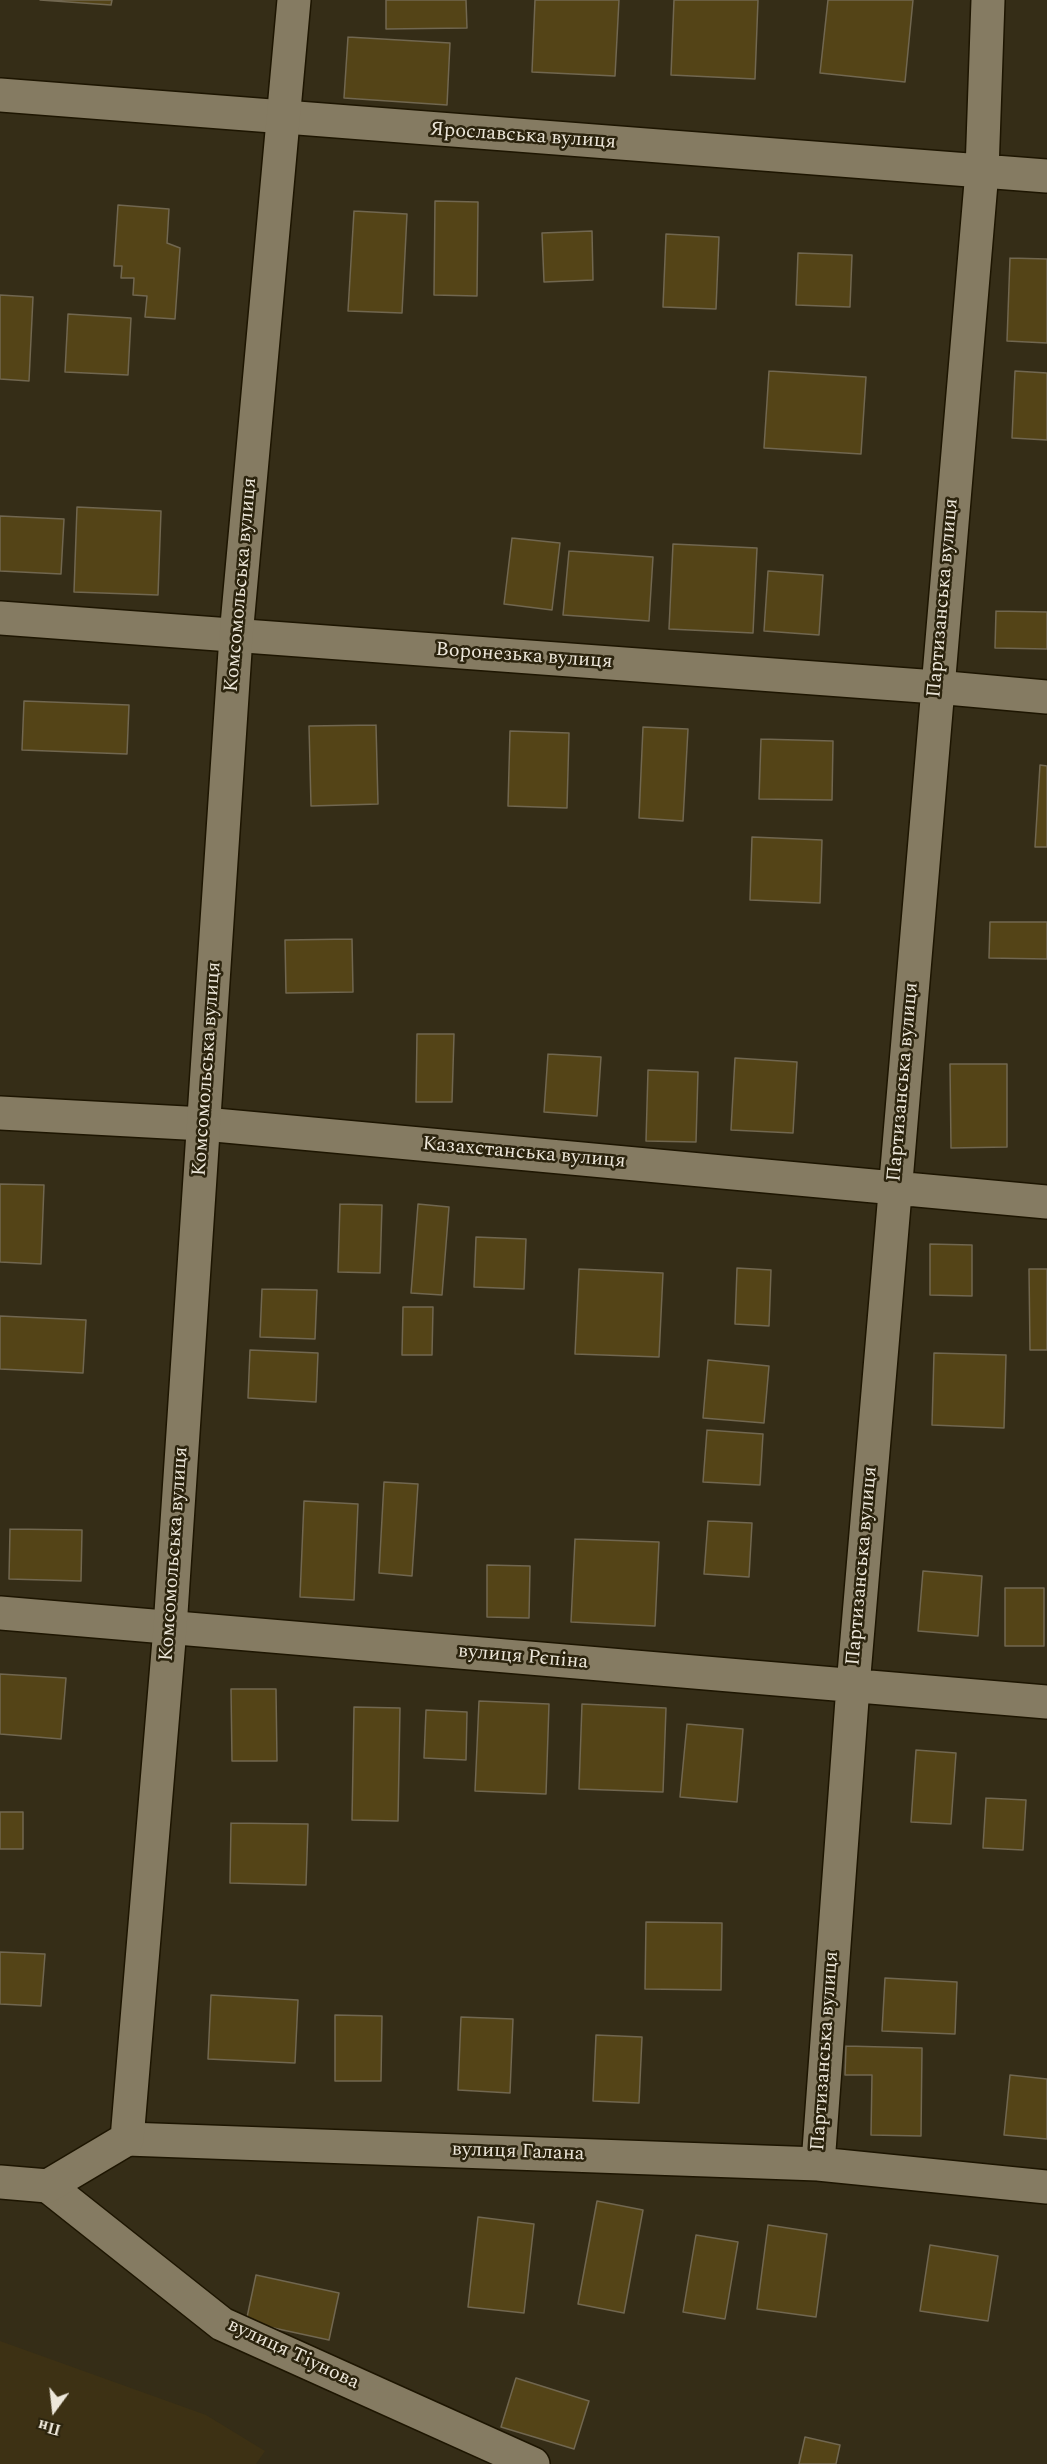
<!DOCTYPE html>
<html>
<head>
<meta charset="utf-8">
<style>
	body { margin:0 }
	#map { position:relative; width:1047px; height:2464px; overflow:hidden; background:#352d17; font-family:Spectral,serif }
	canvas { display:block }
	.north { position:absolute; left:24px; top:2380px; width:60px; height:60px; -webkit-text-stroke:4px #2b230d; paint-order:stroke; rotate:195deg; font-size:16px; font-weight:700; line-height:24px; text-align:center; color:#ede7da }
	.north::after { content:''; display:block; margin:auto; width:21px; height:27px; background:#ede7da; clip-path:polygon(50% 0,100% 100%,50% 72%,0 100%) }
</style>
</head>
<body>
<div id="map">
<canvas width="1047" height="2464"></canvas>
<div class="north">Пн</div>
</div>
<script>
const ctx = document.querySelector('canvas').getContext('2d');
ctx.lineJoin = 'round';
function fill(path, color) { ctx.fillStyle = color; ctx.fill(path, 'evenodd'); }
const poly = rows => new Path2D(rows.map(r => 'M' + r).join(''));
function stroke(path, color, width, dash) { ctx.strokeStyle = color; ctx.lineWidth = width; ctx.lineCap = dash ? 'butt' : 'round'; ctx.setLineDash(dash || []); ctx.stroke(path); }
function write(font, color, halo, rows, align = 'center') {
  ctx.font = font + ' Spectral,serif'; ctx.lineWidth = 5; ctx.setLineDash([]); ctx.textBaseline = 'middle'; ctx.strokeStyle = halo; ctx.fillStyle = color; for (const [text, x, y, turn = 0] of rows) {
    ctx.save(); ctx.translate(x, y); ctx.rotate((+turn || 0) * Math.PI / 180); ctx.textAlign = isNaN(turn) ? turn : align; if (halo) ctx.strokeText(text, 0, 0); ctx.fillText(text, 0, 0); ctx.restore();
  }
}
const built = poly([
	[0,2341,206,2415,265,2451,256,2464,0,2464]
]);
const building = poly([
	[40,0,112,0,111,5,40,0],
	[386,0,466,0,467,28,386,29,386,0],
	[535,0,619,0,615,76,532,72,535,0],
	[674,0,758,0,755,79,671,75,674,0],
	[828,0,913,0,905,82,820,73,828,0],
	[348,37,450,43,447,105,344,98,348,37],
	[435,201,478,202,477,296,434,295,435,201],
	[118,205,169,209,167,243,180,248,175,319,145,317,147,296,133,295,134,278,121,278,122,266,114,266,118,205],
	[354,211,407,214,402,313,348,311,354,211],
	[592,231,593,280,544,282,542,233,592,231],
	[666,234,719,237,716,309,663,307,666,234],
	[798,253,852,255,850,307,796,305,798,253],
	[1010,258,1047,259,1047,343,1007,341,1010,258],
	[0,295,33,297,29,381,0,379,0,295],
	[68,314,131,318,128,375,65,372,68,314],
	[769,371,866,377,861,454,764,448,769,371],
	[1015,371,1047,373,1047,440,1012,438,1015,371],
	[77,507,161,511,158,595,74,592,77,507],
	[0,516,64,519,61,574,0,571,0,516],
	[512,538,560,543,552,610,504,604,512,538],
	[673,544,757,548,753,633,669,629,673,544],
	[569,551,653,557,649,621,563,615,569,551],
	[768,571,823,575,819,635,764,631,768,571],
	[996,611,1047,612,1047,649,995,648,996,611],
	[24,701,129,705,127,754,22,750,24,701],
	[376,725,378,804,311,806,309,726,376,725],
	[643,727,688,729,683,821,639,818,643,727],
	[510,731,569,733,567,808,508,806,510,731],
	[761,739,833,741,832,800,759,799,761,739],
	[1040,765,1047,766,1047,847,1035,847,1040,765],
	[752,837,822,840,820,903,750,900,752,837],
	[990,922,1047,922,1047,959,989,958,990,922],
	[352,939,353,992,286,993,285,940,352,939],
	[417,1034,454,1034,452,1102,416,1102,417,1034],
	[548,1054,601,1057,597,1116,544,1112,548,1054],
	[735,1058,797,1062,793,1133,731,1130,735,1058],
	[950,1064,1007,1064,1007,1147,951,1148,950,1064],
	[648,1070,698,1072,696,1142,646,1141,648,1070],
	[0,1184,44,1185,41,1264,0,1262,0,1184],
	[340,1204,382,1205,380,1273,338,1272,340,1204],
	[418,1204,449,1207,442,1295,411,1293,418,1204],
	[476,1237,526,1239,524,1289,474,1287,476,1237],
	[930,1244,972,1245,972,1296,930,1295,930,1244],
	[737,1268,771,1270,769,1326,735,1324,737,1268],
	[579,1269,663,1273,659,1357,575,1354,579,1269],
	[1029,1269,1047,1269,1047,1350,1030,1350,1029,1269],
	[262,1289,317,1290,315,1339,260,1337,262,1289],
	[403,1307,433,1307,432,1355,402,1355,403,1307],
	[0,1316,86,1320,83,1373,0,1369,0,1316],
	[250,1350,318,1353,316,1402,248,1398,250,1350],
	[934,1353,1006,1355,1004,1428,932,1425,934,1353],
	[708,1360,769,1366,764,1423,703,1418,708,1360],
	[707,1430,763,1434,760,1485,703,1482,707,1430],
	[384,1482,418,1484,412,1576,379,1573,384,1482],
	[304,1501,358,1504,354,1600,300,1597,304,1501],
	[708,1521,752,1523,749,1577,704,1574,708,1521],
	[10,1529,82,1530,81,1581,9,1579,10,1529],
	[575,1539,659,1542,655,1626,571,1622,575,1539],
	[487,1565,530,1566,529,1618,487,1617,487,1565],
	[923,1571,982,1576,978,1636,918,1631,923,1571],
	[1005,1588,1044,1588,1044,1646,1005,1646,1005,1588],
	[0,1674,66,1678,61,1739,0,1734,0,1674],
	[231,1689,276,1689,277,1761,232,1761,231,1689],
	[479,1701,549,1704,546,1794,475,1791,479,1701],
	[582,1704,666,1708,663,1792,579,1789,582,1704],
	[354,1707,400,1708,398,1821,352,1820,354,1707],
	[426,1710,467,1712,466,1760,424,1758,426,1710],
	[687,1724,743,1729,737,1802,680,1797,687,1724],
	[916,1750,956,1753,951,1824,911,1822,916,1750],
	[986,1798,1026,1800,1023,1850,983,1848,986,1798],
	[0,1812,23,1812,23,1849,0,1849,0,1812],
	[231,1823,308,1824,306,1885,230,1883,231,1823],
	[646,1922,722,1923,721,1990,645,1989,646,1922],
	[0,1952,45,1954,41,2006,0,2004,0,1952],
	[885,1978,957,1982,955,2034,882,2031,885,1978],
	[211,1995,298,2000,295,2063,208,2059,211,1995],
	[335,2015,382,2016,381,2081,335,2081,335,2015],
	[461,2017,513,2019,510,2093,458,2090,461,2017],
	[596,2035,642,2037,639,2103,593,2101,596,2035],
	[846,2046,922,2048,921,2136,871,2135,872,2075,845,2075,846,2046],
	[1010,2075,1047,2079,1047,2139,1004,2135,1010,2075],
	[597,2201,643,2210,624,2313,578,2304,597,2201],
	[478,2217,534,2224,524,2313,468,2307,478,2217],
	[768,2225,827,2234,816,2317,757,2309,768,2225],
	[696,2235,738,2242,725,2319,683,2312,696,2235],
	[930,2245,998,2256,988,2321,920,2311,930,2245],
	[256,2275,339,2293,329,2340,246,2322,256,2275],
	[516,2378,589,2401,574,2449,501,2427,516,2378],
	[805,2437,840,2445,836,2464,799,2464,805,2437]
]);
const minor = poly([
	[0,95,1047,176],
	[0,618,936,687,1047,697],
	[0,1113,204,1124,1047,1202],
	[0,1613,1047,1702],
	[127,2139,818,2164,1047,2187],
	[818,2164,853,1686,982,171,988,0],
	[48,2186,222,2324,533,2464]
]);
const tertiary = poly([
	[0,2182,48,2186,127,2139,170,1628,236,636,294,0]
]);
const streetNames = [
	["Ярославська вулиця",523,137,4],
	["Комсомольська вулиця",242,585,-85],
	["Партизанська вулиця",944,598,-85],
	["Воронезька вулиця",524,657,4],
	["Комсомольська вулиця",208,1069,-86],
	["Партизанська вулиця",904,1082,-85],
	["Казахстанська вулиця",524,1154,5],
	["Комсомольська вулиця",175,1554,-86],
	["Партизанська вулиця",863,1566,-85],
	["вулиця Рєпіна",523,1658,5],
	["Партизанська вулиця",826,2051,-86],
	["вулиця Галана",518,2153,2],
	["вулиця Тіунова",293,2355,25]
];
fill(built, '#3d3114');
fill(building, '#544417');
stroke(building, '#716750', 1.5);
stroke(minor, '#1d1501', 36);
stroke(tertiary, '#1d1501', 36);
stroke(minor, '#857b62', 33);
stroke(tertiary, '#857b62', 33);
write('20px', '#ede7da', '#2b230d', streetNames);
</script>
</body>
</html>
